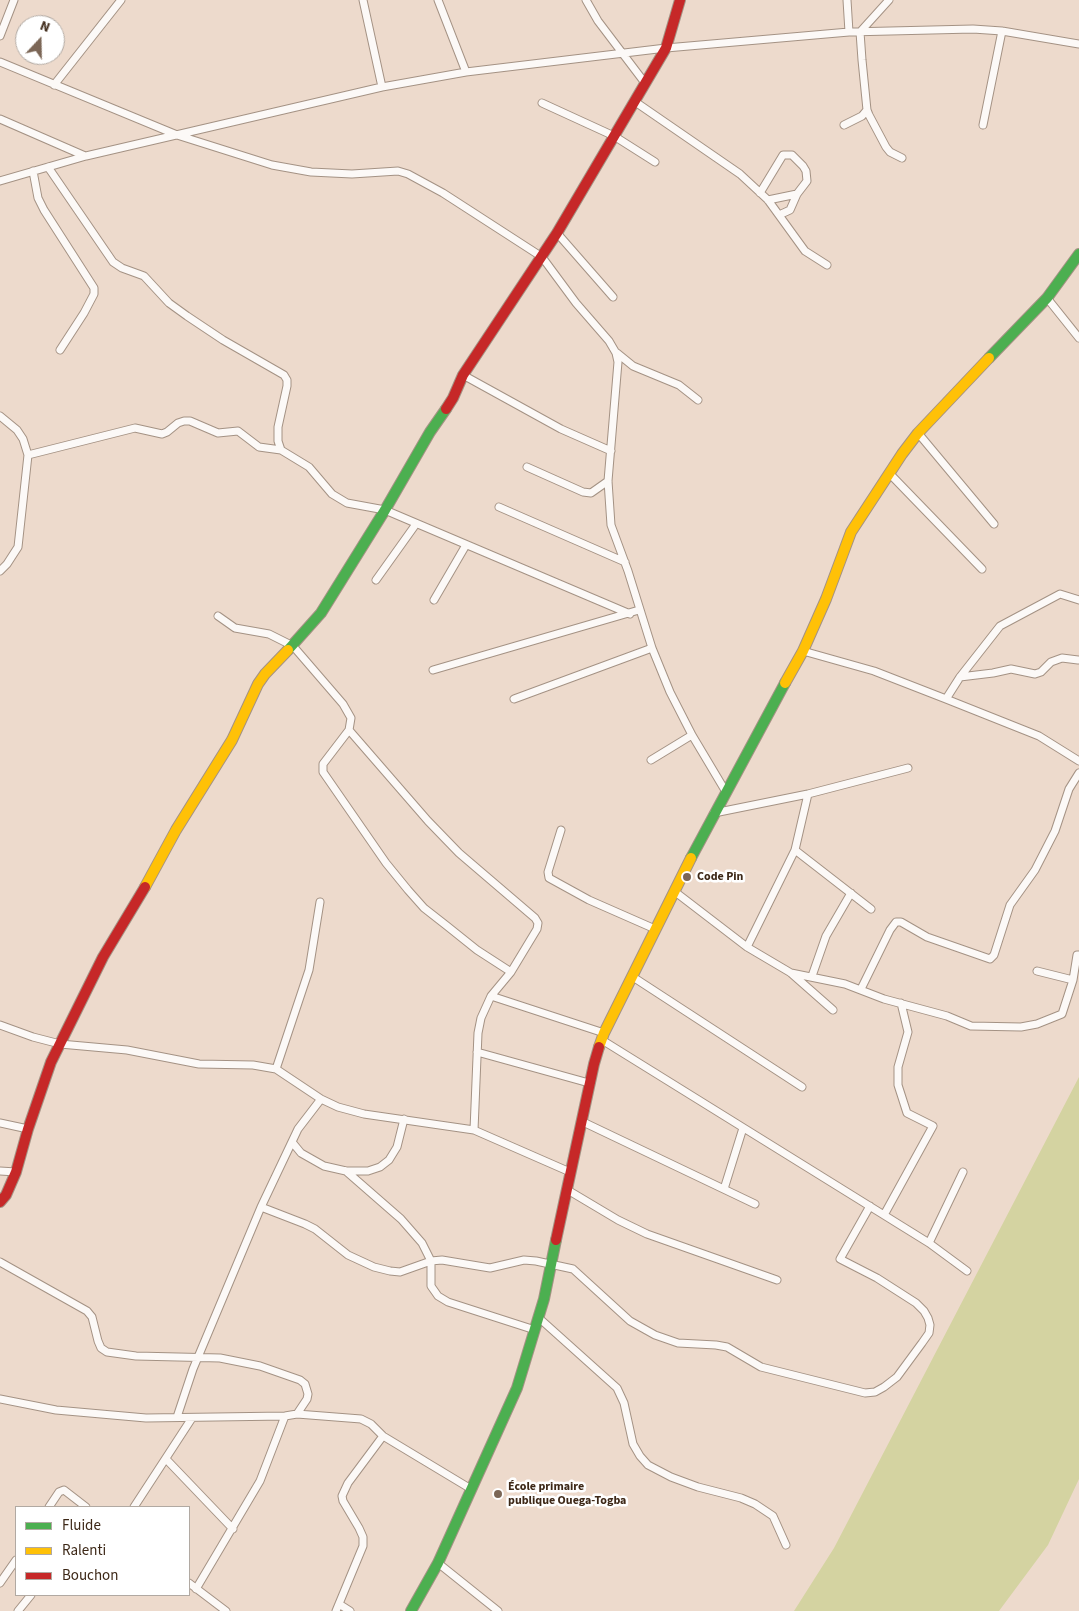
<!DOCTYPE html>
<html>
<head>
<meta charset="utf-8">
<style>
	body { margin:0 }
	#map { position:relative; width:1079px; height:1611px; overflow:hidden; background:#eddacc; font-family:"Source Sans 3",sans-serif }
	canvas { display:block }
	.legend { position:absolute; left:15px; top:1506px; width:175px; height:90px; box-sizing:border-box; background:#fff; border:1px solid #b1a9a2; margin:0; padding:6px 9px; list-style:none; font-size:15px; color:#3d2817 }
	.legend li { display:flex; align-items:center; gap:10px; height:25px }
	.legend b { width:25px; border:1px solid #b1a9a2 }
	.north { position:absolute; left:15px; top:15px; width:50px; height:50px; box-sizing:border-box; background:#fff; border:1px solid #b1a9a2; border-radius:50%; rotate:21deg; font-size:14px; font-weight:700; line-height:20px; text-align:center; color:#3d2817 }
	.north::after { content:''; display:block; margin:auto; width:18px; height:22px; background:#7b6656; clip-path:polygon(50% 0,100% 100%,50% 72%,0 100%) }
</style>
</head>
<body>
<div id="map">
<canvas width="1079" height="1611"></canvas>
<ul class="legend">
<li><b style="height:6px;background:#4caf50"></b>Fluide</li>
<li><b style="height:6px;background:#ffc107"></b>Ralenti</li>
<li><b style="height:6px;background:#c62828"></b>Bouchon</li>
</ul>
<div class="north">N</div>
</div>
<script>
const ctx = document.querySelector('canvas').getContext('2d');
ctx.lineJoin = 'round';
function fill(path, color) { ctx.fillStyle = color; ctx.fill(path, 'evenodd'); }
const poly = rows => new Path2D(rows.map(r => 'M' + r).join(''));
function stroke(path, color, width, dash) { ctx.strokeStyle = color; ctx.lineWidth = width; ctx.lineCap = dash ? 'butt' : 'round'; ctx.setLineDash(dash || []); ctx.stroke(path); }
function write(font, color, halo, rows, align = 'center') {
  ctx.font = font + ' "Source Sans 3",sans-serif'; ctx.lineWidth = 5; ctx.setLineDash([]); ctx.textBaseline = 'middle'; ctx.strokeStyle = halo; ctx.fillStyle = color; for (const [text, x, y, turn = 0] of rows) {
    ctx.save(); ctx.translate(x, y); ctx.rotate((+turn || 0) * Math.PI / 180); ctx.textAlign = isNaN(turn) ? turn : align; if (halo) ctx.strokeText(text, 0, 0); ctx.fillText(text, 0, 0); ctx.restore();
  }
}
const green = poly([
	[1079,1077,1079,1479,1048,1545,999,1611,794,1611,834,1548]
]);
const street = poly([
	[363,0,382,87],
	[438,0,466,72],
	[586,0,598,21,645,83],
	[847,0,849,32],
	[889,0,860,32,862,60,867,110,869,115,886,147,890,152,902,158],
	[0,36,14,0],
	[0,62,177,135,272,165,311,172,352,174,398,171,408,174,443,193,542,257,576,303,609,341,616,353,618,362,608,481,611,525,628,571,652,648,670,692,692,735,726,792],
	[54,85,121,0],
	[634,101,740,174,768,200,805,251,827,265],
	[542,103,614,136,655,162],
	[0,119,85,156],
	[844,125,862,116,867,110],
	[983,125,1002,31],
	[48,167,113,262,122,268,144,276,169,303,187,316,223,340,284,375,287,380,287,386,278,427,278,441,281,450],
	[33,171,38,198,44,210,94,288,94,294,84,313,60,350],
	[0,181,86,156,382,87,466,72,666,48,849,32,973,29,1002,31,1079,44],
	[760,193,783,155,792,155,803,166,806,171,807,181,797,194,790,210,779,215],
	[768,200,797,194],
	[557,233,613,297],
	[1047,298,1079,338],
	[617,353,633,366,679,385,698,400],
	[463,375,561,429,611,451],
	[0,416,17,430,23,439,28,455,18,547,7,564,0,571],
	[918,433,994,524],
	[28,455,135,428,162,434,167,432,178,423,184,421,190,421,218,433,238,431,259,447,281,450,309,467,332,494,347,503,385,510,630,614],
	[527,467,583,492,591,493,608,481],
	[890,474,982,569],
	[499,507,625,562],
	[376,580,416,524],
	[434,600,466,545],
	[218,616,235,628,269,634,293,646,343,704,351,718,349,730,323,764,323,772,386,863,408,890,424,908,447,926,477,950,511,972],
	[803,651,874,671,946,699,1039,736,1079,761],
	[433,670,639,610],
	[960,677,993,673,1011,669,1035,674,1041,672,1051,662,1062,658,1078,660],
	[514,699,652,648],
	[946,699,960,677,1000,626,1060,594,1079,600],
	[349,730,428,821,459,853,535,918,538,923,537,929,511,972,491,996,481,1018,478,1033,474,1130],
	[651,760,692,735],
	[714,813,808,794,908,768],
	[561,830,548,872,549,878,589,900,655,929],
	[795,850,871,909],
	[674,891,747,947,791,973,833,1010],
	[747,947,795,850,808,794],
	[1037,971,1073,980,1077,955,1079,955],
	[791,973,845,984,884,999,947,1016,971,1026,1021,1027,1037,1024,1062,1014,1073,980],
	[812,976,826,936,851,893],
	[633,977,802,1087],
	[861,989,890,930,896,922,901,922,927,937,990,959,994,955,1010,905,1035,870,1055,831,1069,789,1079,773],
	[491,996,604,1033],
	[0,1025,33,1037,60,1044,127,1050,199,1064,253,1065,276,1069,321,1099,338,1107,364,1114,474,1130,570,1172],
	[602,1040,929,1243,967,1271],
	[477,1052,589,1083],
	[276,1069,309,970,320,902],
	[581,1121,755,1204],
	[0,1123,28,1129],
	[292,1142,301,1153,324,1166,346,1171,368,1171,380,1167,389,1160,397,1147,404,1119],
	[0,1171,16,1172],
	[346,1171,401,1219,422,1243,431,1261,431,1286,438,1296,448,1302,535,1330],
	[566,1189,618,1220,647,1234,777,1280],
	[724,1189,743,1128],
	[261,1207,305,1224,315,1229,348,1255,374,1267,390,1271,400,1272,431,1261,442,1260,490,1268,524,1260,536,1261,573,1269,630,1321,655,1335,678,1343,716,1345,727,1347,761,1367,865,1393,875,1392,884,1387,897,1377,922,1343,929,1333,930,1325,928,1318,924,1311,916,1303,877,1278,840,1259,870,1206],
	[884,1215,933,1126,907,1113,898,1085,898,1067,908,1032,901,1003],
	[929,1243,963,1172],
	[0,1262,87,1311,92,1317,98,1341,101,1348,107,1352,136,1356,220,1358,260,1366,300,1380,305,1384,308,1394,307,1399,297,1414],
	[539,1318,617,1388,624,1403,633,1444,640,1456,648,1465,671,1477,698,1487,741,1498,755,1504,773,1516,786,1545],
	[0,1399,56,1410,146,1418,285,1416,297,1414,361,1419,371,1424,383,1436,471,1489],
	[177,1417,193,1369,261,1207,298,1129,321,1099],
	[166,1459,233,1529],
	[49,1507,59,1492,64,1490,86,1507],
	[134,1507,192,1418],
	[438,1563,498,1611],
	[0,1583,16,1560],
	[189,1583,226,1611],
	[196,1589,260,1481,285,1416],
	[339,1604,350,1611],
	[18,1611,31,1595],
	[336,1611,363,1546,363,1537,359,1528,343,1501,342,1496,348,1483,383,1436]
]);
const fast = poly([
	[989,358,1047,298,1079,254],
	[288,650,321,613,385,510,430,432,446,409],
	[691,858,785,683],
	[411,1611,438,1563,517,1388,544,1299,556,1240]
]);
const slow = poly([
	[785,683,803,651,826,599,851,532,902,454,918,433,989,358],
	[145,887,176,830,232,740,258,684,265,674,288,650],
	[599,1047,604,1033,691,858]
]);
const jam = poly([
	[446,409,453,398,463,375,557,233,666,48,680,0],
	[0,1202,6,1195,16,1172,28,1129,51,1062,103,957,145,887],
	[556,1240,594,1064,599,1047]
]);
const markers = [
	[687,877,5,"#7b6656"],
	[498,1494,5,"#7b6656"]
];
const poiNames = [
	["Code Pin",697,877],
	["École primaire",508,1487],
	["publique Ouega-Togba",508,1501]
];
fill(green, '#d4d3a1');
stroke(street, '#a49284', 9);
stroke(fast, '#a49284', 12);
stroke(slow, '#a49284', 12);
stroke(jam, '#a49284', 12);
stroke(street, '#fcf9f7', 7);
stroke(fast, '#4caf50', 10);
stroke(slow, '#ffc107', 10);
stroke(jam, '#c62828', 10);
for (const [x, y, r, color] of markers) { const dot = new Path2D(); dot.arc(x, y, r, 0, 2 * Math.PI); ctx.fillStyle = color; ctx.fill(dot); stroke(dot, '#fff', 2); }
write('bold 12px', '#3d2817', '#fff', poiNames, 'left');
</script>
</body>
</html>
